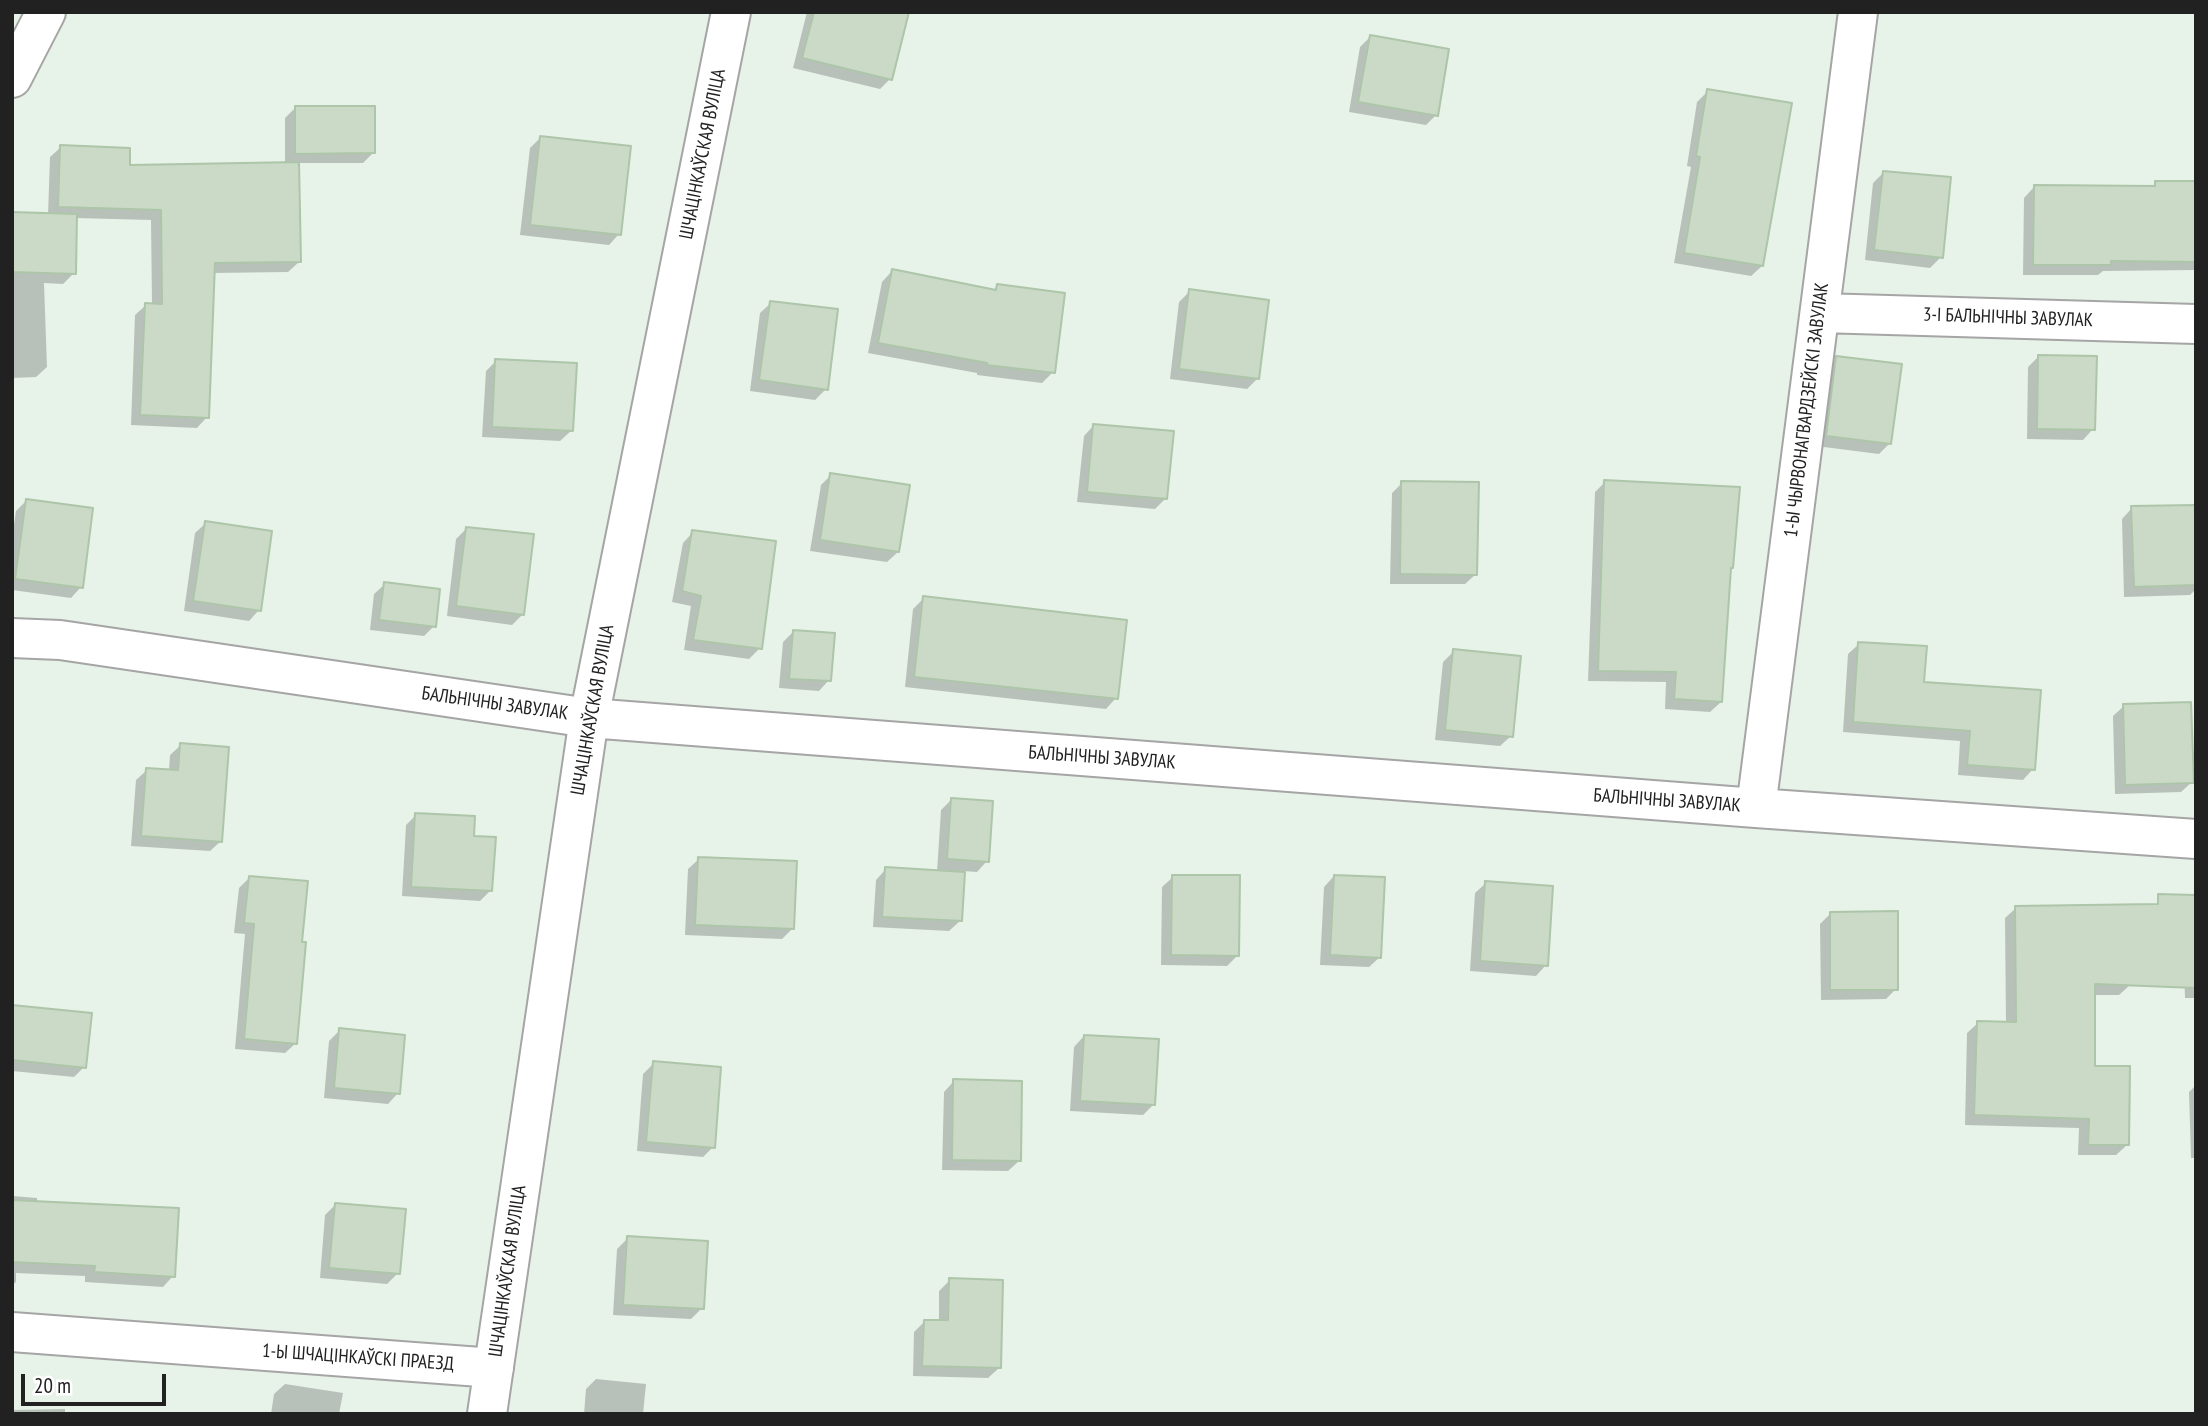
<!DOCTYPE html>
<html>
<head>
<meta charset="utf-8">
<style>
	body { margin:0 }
	#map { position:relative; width:2208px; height:1426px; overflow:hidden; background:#e7f2e8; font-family:"PT Sans Narrow",sans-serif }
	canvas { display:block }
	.frame { position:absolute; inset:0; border:14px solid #212121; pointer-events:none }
	.scale { position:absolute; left:21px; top:1374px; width:145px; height:32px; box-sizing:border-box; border:4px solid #212121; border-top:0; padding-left:9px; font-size:21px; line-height:24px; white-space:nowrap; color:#212121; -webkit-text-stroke:5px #fff; paint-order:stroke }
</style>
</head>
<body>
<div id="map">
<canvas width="2208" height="1426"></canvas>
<div class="frame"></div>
<div class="scale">20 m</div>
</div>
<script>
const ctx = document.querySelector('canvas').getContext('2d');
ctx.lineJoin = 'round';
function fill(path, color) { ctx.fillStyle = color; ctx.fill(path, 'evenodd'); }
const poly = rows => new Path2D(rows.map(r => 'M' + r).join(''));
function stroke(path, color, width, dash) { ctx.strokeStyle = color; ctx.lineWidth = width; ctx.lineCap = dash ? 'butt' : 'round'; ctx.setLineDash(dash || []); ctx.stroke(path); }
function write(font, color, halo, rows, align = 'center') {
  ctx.font = font + ' "PT Sans Narrow",sans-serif'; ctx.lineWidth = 5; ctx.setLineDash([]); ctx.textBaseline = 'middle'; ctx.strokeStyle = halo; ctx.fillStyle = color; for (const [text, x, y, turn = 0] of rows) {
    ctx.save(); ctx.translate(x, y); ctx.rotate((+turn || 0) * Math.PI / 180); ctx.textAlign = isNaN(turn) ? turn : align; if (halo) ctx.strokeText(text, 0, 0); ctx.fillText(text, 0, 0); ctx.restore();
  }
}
const shadow = poly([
	[807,12,890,12,890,79,880,89,793,68],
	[1370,37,1436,115,1426,125,1349,112,1360,47],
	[1708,91,1762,266,1751,276,1674,263,1691,167,1687,166,1697,102],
	[295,108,373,153,363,163,297,163,299,262,288,272,213,273,207,417,197,428,131,425,135,315,146,305,152,305,151,220,75,218,74,273,63,284,44,283,47,367,36,377,12,378,12,214,48,215,50,157,61,147,128,166,285,164,285,118],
	[540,138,619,234,609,245,520,235,530,148],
	[1884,172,1941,257,1930,268,1865,260,1873,183],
	[2155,183,2196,183,2196,270,2103,271,2098,275,2023,275,2024,198,2034,187,2151,188],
	[892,271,993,291,998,286,1053,372,1042,383,977,375,977,373,868,353,882,282],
	[1190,291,1258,378,1247,389,1170,379,1179,302],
	[771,303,826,389,815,400,750,391,760,313],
	[2039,356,2093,429,2083,440,2027,439,2028,367],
	[1837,358,1890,443,1879,454,1816,446,1826,368],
	[496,361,571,431,560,441,482,437,486,371],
	[1094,425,1166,498,1155,509,1077,502,1084,436],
	[831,475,898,552,887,562,810,551,821,485],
	[1605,482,1730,569,1721,702,1710,712,1665,709,1666,682,1588,681,1595,492],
	[1402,483,1476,574,1465,584,1390,584,1392,493],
	[26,501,81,587,71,598,12,590,12,539,16,511],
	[2196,506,2196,589,2190,595,2124,597,2122,519,2132,508],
	[206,523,259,610,249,621,184,611,195,533],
	[466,529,523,614,512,625,447,616,456,539],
	[693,532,760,648,749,659,684,650,691,606,672,602,683,543],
	[385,584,434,626,424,636,370,630,374,594],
	[924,598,1116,698,1106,709,905,687,913,609],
	[793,632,829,680,819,691,779,688,783,642],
	[1859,644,1922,684,2033,769,2023,780,1958,775,1960,741,1843,732,1848,654],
	[1454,651,1511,736,1500,746,1435,740,1443,662],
	[2124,706,2192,782,2181,792,2115,794,2113,716],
	[181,745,221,841,210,851,131,846,136,780,147,770,169,771,170,755],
	[952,799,987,861,977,872,963,871,960,921,949,931,873,927,876,880,886,869,937,872,941,810],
	[416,815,472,837,491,890,480,901,402,896,406,825],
	[699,859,792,929,782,939,685,935,688,869],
	[1334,876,1380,957,1369,967,1320,965,1324,887],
	[250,877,296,1043,285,1053,235,1049,245,934,234,933,239,888],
	[1173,877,1238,955,1227,966,1161,965,1162,887],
	[1486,883,1546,965,1536,976,1470,971,1475,893],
	[2016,908,2130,985,2119,995,2093,995,2094,1068,2127,1145,2116,1155,2078,1155,2079,1128,1965,1125,1967,1033,1978,1023,2006,1024,2005,918],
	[1831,913,1896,989,1886,999,1821,1000,1820,924],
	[2193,923,2196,923,2196,998,2185,998,2183,934],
	[12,1007,84,1067,74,1077,12,1071],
	[340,1030,398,1093,388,1104,324,1098,329,1041],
	[1084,1036,1154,1104,1143,1115,1070,1111,1074,1047],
	[654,1063,713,1147,703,1157,637,1151,643,1074],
	[954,1081,1019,1161,1008,1171,942,1170,944,1092],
	[2196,1085,2196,1158,2191,1158,2189,1092],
	[12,1196,37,1198,37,1203,173,1276,163,1287,85,1282,85,1276,16,1273,16,1282,12,1285],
	[335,1205,398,1273,387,1284,320,1278,325,1215],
	[628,1238,702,1308,691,1319,613,1315,617,1249],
	[950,1280,999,1368,988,1378,913,1376,914,1332,924,1322,939,1322,939,1291],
	[596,1379,646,1384,643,1414,584,1414,586,1389],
	[285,1384,343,1393,339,1414,271,1414,274,1394],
	[65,1409,65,1414,12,1414,12,1410]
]);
const building = poly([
	[814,12,909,12,892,80,802,58,814,12],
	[1370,35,1449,49,1438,116,1358,102,1370,35],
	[1707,89,1792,103,1763,266,1684,253,1700,157,1696,156,1707,89],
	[295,106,375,106,375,153,295,154,295,106],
	[540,136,631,146,621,235,530,225,540,136],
	[60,145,130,148,130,165,299,162,301,262,215,263,209,418,140,415,145,303,162,304,161,210,58,207,60,145],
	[1883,171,1951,177,1943,258,1874,250,1883,171],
	[2155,181,2196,181,2196,262,2111,261,2111,265,2033,265,2034,185,2155,186,2155,181],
	[12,212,77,214,76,274,12,272,12,212],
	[892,269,996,290,997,284,1065,293,1055,373,986,365,987,363,878,343,892,269],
	[1189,289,1269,300,1259,379,1179,369,1189,289],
	[770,301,838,309,828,390,759,380,770,301],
	[2038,355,2097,356,2095,430,2037,429,2038,355],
	[1836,356,1902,364,1891,444,1826,436,1836,356],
	[495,359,577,363,573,431,492,427,495,359],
	[1093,424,1174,431,1167,499,1087,492,1093,424],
	[830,473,910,485,899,552,820,540,830,473],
	[1604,480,1740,487,1733,568,1731,568,1722,702,1674,699,1676,672,1598,671,1604,480],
	[1401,481,1479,482,1477,575,1400,574,1401,481],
	[26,499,93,508,83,588,15,579,26,499],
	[2196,505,2196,585,2134,587,2131,506,2196,505],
	[205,521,272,531,261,611,193,601,205,521],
	[466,527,534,534,524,615,456,606,466,527],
	[692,530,776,541,762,649,693,640,701,596,682,591,692,530],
	[384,582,440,589,436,627,379,620,384,582],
	[923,596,1127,620,1118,699,914,677,923,596],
	[793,630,835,633,831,681,789,679,793,630],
	[1858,642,1927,646,1924,682,2041,690,2035,770,1967,765,1970,731,1853,722,1858,642],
	[1453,649,1521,656,1513,737,1445,730,1453,649],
	[2191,702,2194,783,2125,785,2123,704,2191,702],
	[180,743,229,747,222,842,141,836,146,768,178,770,180,743],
	[951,798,993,801,989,862,947,859,951,798],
	[415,813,475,816,474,836,496,837,492,891,411,887,415,813],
	[698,857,797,861,794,929,695,925,698,857],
	[885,867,965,872,962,921,882,917,885,867],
	[1172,875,1240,875,1239,956,1171,955,1172,875],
	[1334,875,1385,877,1381,958,1330,955,1334,875],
	[249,876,308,881,302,942,306,942,297,1044,244,1039,254,924,244,923,249,876],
	[1485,881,1553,886,1548,966,1480,961,1485,881],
	[2158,894,2195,895,2196,988,2095,984,2095,1066,2130,1066,2129,1145,2088,1145,2089,1119,1974,1115,1977,1021,2016,1022,2015,906,2158,904,2158,894],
	[1898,911,1898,990,1830,990,1830,912,1898,911],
	[12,1005,92,1013,86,1068,12,1060,12,1005],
	[339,1028,405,1035,400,1094,334,1088,339,1028],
	[1084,1035,1159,1039,1155,1105,1080,1101,1084,1035],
	[653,1061,721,1067,715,1148,646,1142,653,1061],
	[953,1079,1022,1081,1021,1161,952,1160,953,1079],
	[12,1200,179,1208,175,1277,94,1272,95,1266,12,1262,12,1200],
	[335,1203,406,1209,400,1274,329,1268,335,1203],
	[627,1236,708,1241,704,1309,623,1305,627,1236],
	[949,1278,1003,1280,1001,1368,922,1366,924,1320,948,1320,949,1278]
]);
const minor = poly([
	[12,78,46,12],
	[1820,313,2196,324],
	[12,638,60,640,589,718,1756,808,2196,839],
	[1756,808,1858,12],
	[12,1332,494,1368],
	[487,1414,589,718,731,12]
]);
const streetNames = [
	["ШЧАЦІНКАЎСКАЯ ВУЛІЦА",703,154,-79],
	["3-І БАЛЬНІЧНЫ ЗАВУЛАК",2008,318,2],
	["1-Ы ЧЫРВОНАГВАРДЗЕЙСКІ ЗАВУЛАК",1807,410,-83],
	["БАЛЬНІЧНЫ ЗАВУЛАК",495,704,8],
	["ШЧАЦІНКАЎСКАЯ ВУЛІЦА",593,710,-80],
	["БАЛЬНІЧНЫ ЗАВУЛАК",1102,758,4],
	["БАЛЬНІЧНЫ ЗАВУЛАК",1667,801,4],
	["ШЧАЦІНКАЎСКАЯ ВУЛІЦА",508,1271,-82],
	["1-Ы ШЧАЦІНКАЎСКІ ПРАЕЗД",358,1358,4]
];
fill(shadow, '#0003');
fill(building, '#cadac7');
stroke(building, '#adc5a8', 2);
stroke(minor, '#a5a5a5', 42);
stroke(minor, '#fff', 38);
write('19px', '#212121', '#fff', streetNames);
</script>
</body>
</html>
